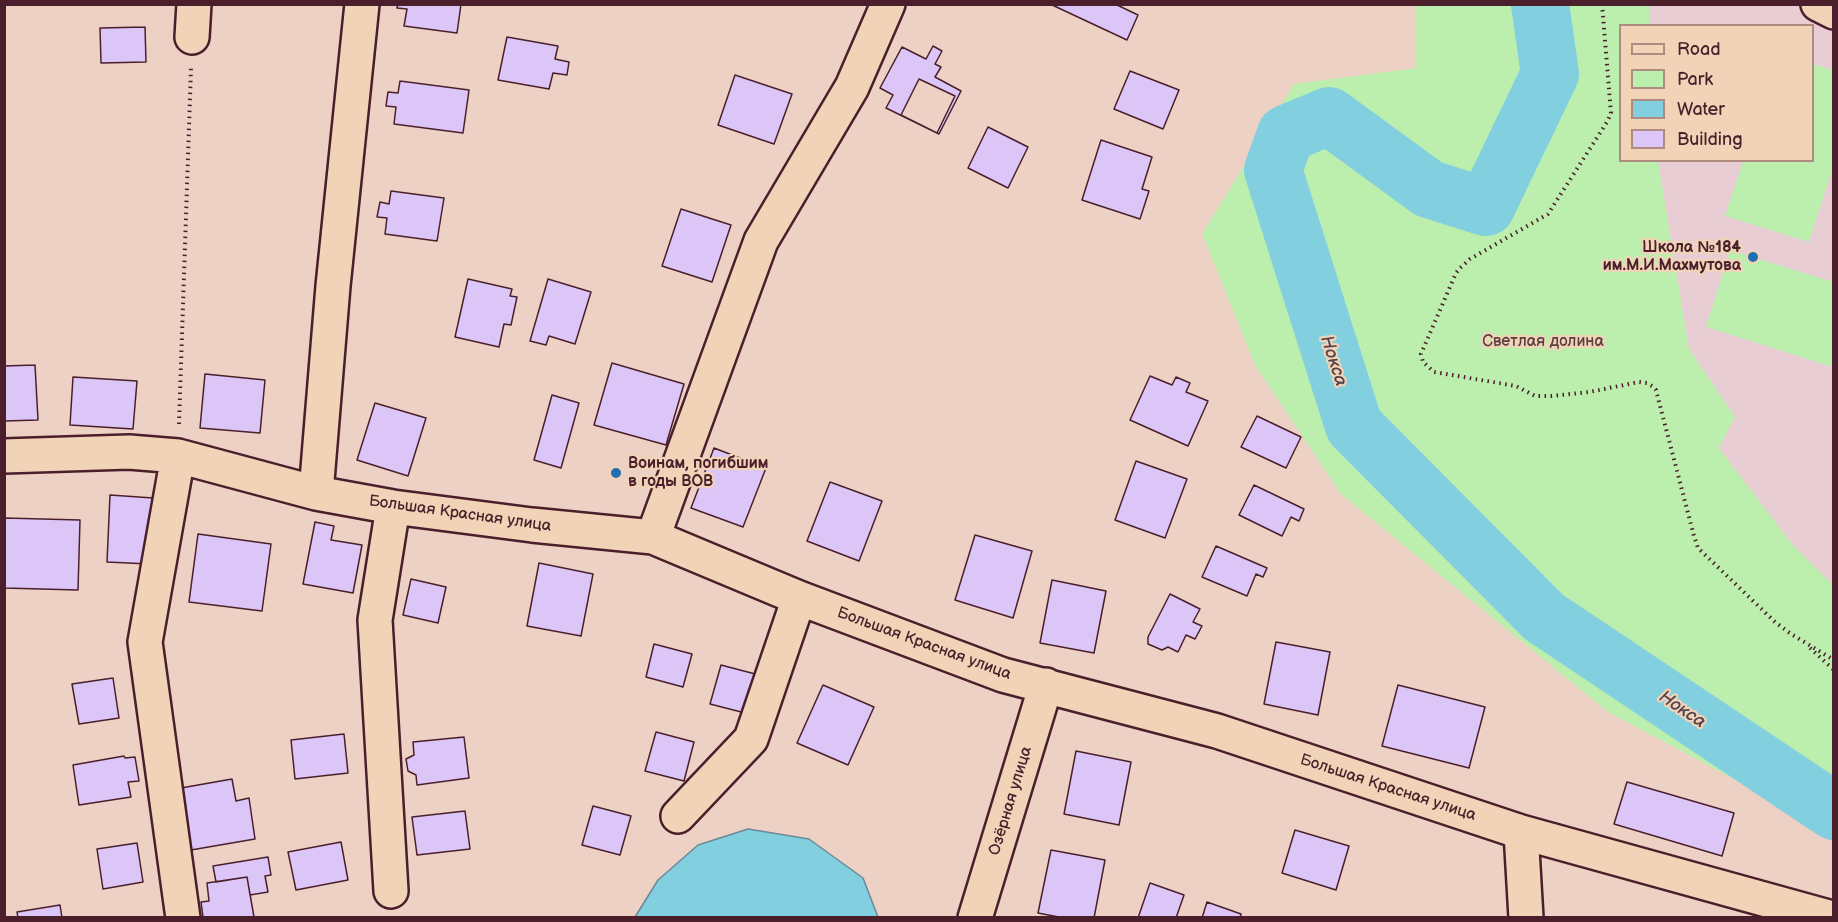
<!DOCTYPE html>
<html>
<head>
<meta charset="utf-8">
<style>
	body { margin:0 }
	#map { position:relative; width:1838px; height:922px; overflow:hidden; background:#edd1c5; font-family:"Balsamiq Sans",sans-serif }
	canvas { display:block }
	.frame { position:absolute; inset:0; border:6px solid #4a1f2b; pointer-events:none }
	.legend { position:absolute; left:1619px; top:24px; width:195px; height:138px; box-sizing:border-box; background:#f1d4b8; border:2px solid #ae8c80; margin:0; padding:8px 10px; list-style:none; font-size:18px; color:#4a1f2b }
	.legend li { display:flex; align-items:center; gap:12px; height:30px }
	.legend b { width:30px; border:2px solid #ae8c80 }
</style>
</head>
<body>
<div id="map">
<canvas width="1838" height="922"></canvas>
<div class="frame"></div>
<ul class="legend">
<li><b style="height:8px;background:#f1d4b8"></b>Road</li>
<li><b style="height:16px;background:#bceeae"></b>Park</li>
<li><b style="height:16px;background:#81cfdf"></b>Water</li>
<li><b style="height:16px;background:#dcc6f7"></b>Building</li>
</ul>
</div>
<script>
const ctx = document.querySelector('canvas').getContext('2d');
ctx.lineJoin = 'round';
function fill(path, color) { ctx.fillStyle = color; ctx.fill(path, 'evenodd'); }
const poly = rows => new Path2D(rows.map(r => 'M' + r).join(''));
function stroke(path, color, width, dash) { ctx.strokeStyle = color; ctx.lineWidth = width; ctx.lineCap = dash ? 'butt' : 'round'; ctx.setLineDash(dash || []); ctx.stroke(path); }
function write(font, color, halo, rows, align = 'center') {
  ctx.font = font + ' "Balsamiq Sans",sans-serif'; ctx.lineWidth = 4.5; ctx.setLineDash([]); ctx.textBaseline = 'middle'; ctx.strokeStyle = halo; ctx.fillStyle = color; for (const [text, x, y, turn = 0] of rows) {
    ctx.save(); ctx.translate(x, y); ctx.rotate((+turn || 0) * Math.PI / 180); ctx.textAlign = isNaN(turn) ? turn : align; if (halo) ctx.strokeText(text, 0, 0); ctx.fillText(text, 0, 0); ctx.restore();
  }
}
const built = poly([
	[1649,5,1833,5,1833,585,1791,543,1719,447,1735,417,1689,349,1658,161,1812,160,1812,26,1650,25]
]);
const green = poly([
	[1415,5,1649,5,1650,25,1620,26,1620,160,1658,161,1689,349,1735,417,1719,448,1791,543,1833,585,1833,832,1608,712,1341,494,1255,365,1202,234,1294,84,1416,68],
	[1813,64,1833,70,1834,164,1809,242,1725,216,1743,161,1812,160],
	[1730,250,1833,282,1833,367,1706,327]
]);
const water = poly([
	[748,829,809,839,863,878,878,917,635,917,658,880,698,845,748,829]
]);
const river = poly([
	[1540,4,1550,74,1486,207,1429,189,1329,116,1286,134,1273,170,1354,426,1544,617,1834,811]
]);
const building = poly([
	[398,4,461,4,457,33,404,26,407,9,397,8,398,4],
	[1050,4,1115,4,1138,15,1127,40,1050,4],
	[145,27,146,62,101,63,100,28,145,27],
	[507,37,558,46,555,59,569,62,567,75,553,73,549,89,498,80,507,37],
	[933,46,942,51,935,64,941,67,935,77,961,91,939,134,886,108,893,95,880,88,902,47,926,59,933,46],
	[1130,71,1179,90,1163,129,1114,109,1130,71],
	[735,75,792,94,774,144,718,125,735,75],
	[919,79,955,96,937,133,901,115,919,79],
	[400,81,469,90,463,133,394,124,396,107,386,106,388,92,398,93,400,81],
	[988,127,1028,147,1008,188,968,168,988,127],
	[1101,140,1152,157,1142,189,1149,191,1140,219,1082,200,1101,140],
	[391,191,444,198,437,241,385,234,387,218,377,217,380,202,389,204,391,191],
	[681,209,731,225,712,282,662,266,681,209],
	[468,279,512,289,510,296,517,297,511,325,504,324,499,347,455,337,468,279],
	[548,279,591,292,575,344,549,336,546,345,530,341,548,279],
	[612,363,684,384,666,445,594,425,612,363],
	[35,365,38,420,4,421,4,366,35,365],
	[205,374,265,380,260,433,200,428,205,374],
	[1150,376,1172,385,1176,377,1190,383,1186,392,1208,401,1188,446,1130,420,1150,376],
	[73,377,137,381,133,429,70,425,73,377],
	[552,395,579,403,561,468,534,460,552,395],
	[375,403,426,418,408,476,357,460,375,403],
	[1257,416,1301,437,1286,468,1241,447,1257,416],
	[714,448,766,468,743,527,691,508,714,448],
	[1136,461,1187,479,1165,538,1115,520,1136,461],
	[830,482,882,501,859,561,807,541,830,482],
	[1254,485,1304,509,1299,521,1291,517,1282,536,1239,515,1254,485],
	[110,495,153,498,149,564,107,562,110,495],
	[5,518,80,520,78,590,4,588,5,518],
	[315,522,334,526,331,540,362,545,353,593,303,584,315,522],
	[198,534,271,544,262,611,189,602,198,534],
	[975,535,1032,551,1013,618,955,600,975,535],
	[1216,546,1267,568,1263,577,1256,574,1247,596,1202,577,1216,546],
	[539,563,593,574,581,636,527,626,539,563],
	[411,579,446,587,438,623,403,615,411,579],
	[1052,580,1106,591,1094,653,1040,643,1052,580],
	[1170,594,1200,609,1193,622,1202,626,1195,639,1186,635,1178,652,1168,647,1162,650,1148,644,1148,637,1170,594],
	[1276,642,1330,652,1318,715,1264,704,1276,642],
	[654,644,692,654,683,687,646,677,654,644],
	[721,665,759,675,749,714,710,704,721,665],
	[113,678,119,718,79,724,72,684,113,678],
	[823,685,874,707,848,765,797,743,823,685],
	[1398,685,1485,707,1469,768,1382,746,1398,685],
	[656,732,694,742,684,781,645,771,656,732],
	[344,734,348,773,295,779,291,740,344,734],
	[464,737,469,778,417,785,416,775,408,771,406,759,414,755,413,742,464,737],
	[1076,751,1131,762,1119,825,1064,814,1076,751],
	[124,756,125,758,135,757,139,781,128,782,131,797,79,805,73,765,124,756],
	[232,779,236,801,249,798,255,839,191,850,181,788,232,779],
	[1627,782,1734,813,1722,856,1614,824,1627,782],
	[593,806,631,816,620,855,582,845,593,806],
	[465,811,470,849,417,855,412,817,465,811],
	[1295,830,1349,846,1336,890,1282,873,1295,830],
	[341,842,348,880,296,890,288,852,341,842],
	[137,843,143,882,103,889,97,849,137,843],
	[1051,850,1105,860,1094,918,1064,918,1038,913,1051,850],
	[268,857,271,875,265,876,268,892,250,895,247,877,216,882,213,866,268,857],
	[247,877,254,917,203,917,201,902,209,901,207,883,247,877],
	[1150,883,1184,895,1176,918,1138,918,1150,883],
	[1207,902,1241,914,1240,918,1202,918,1207,902],
	[60,905,62,918,18,918,17,912,60,905]
]);
const path = poly([
	[1602,4,1611,113,1607,122,1548,214,1470,259,1460,268,1456,273,1421,354,1423,362,1434,372,1516,386,1535,396,1552,396,1589,392,1639,382,1647,383,1652,386,1656,390,1658,398,1694,536,1698,548,1775,622,1791,634,1834,660],
	[179,424,191,68],
	[1810,648,1834,670]
]);
const minor = poly([
	[1818,4,1834,12],
	[192,37,194,4],
	[4,456,129,452,178,456,316,493,393,507,532,525,653,537,799,598,1003,675,1217,731,1521,832,1832,918],
	[178,456,145,642,183,918],
	[316,493,333,286,362,4],
	[653,537,761,241,852,87,888,4],
	[678,816,751,739,799,598],
	[1521,832,1526,918],
	[391,891,375,620,393,507],
	[975,918,1046,685]
]);
const markers = [
	[1753,257,6,"#1f6fb2"],
	[616,473,6,"#1f6fb2"]
];
const poiNames = [
	["Школа №184",1741,248],
	["им.М.И.Махмутова",1741,266],
	["Воинам, погибшим",628,464,"left"],
	["в годы ВОВ",628,482,"left"]
];
const parkNames = [
	["Светлая долина",1543,342]
];
const streetNames = [
	["Большая Красная улица",460,514,8],
	["Большая Красная улица",924,644,20],
	["Большая Красная улица",1388,788,18],
	["Озёрная улица",1011,801,-73]
];
const waterNames = [
	["Нокса",1333,361,72],
	["Нокса",1682,710,34]
];
fill(built, '#e8ced4');
fill(green, '#bceeae');
fill(water, '#81cfdf');
stroke(water, '#6b8997', 1.5);
stroke(river, '#81cfdf', 58);
fill(building, '#dcc6f7');
stroke(building, '#4a1f2b', 1.5);
stroke(minor, '#4a1f2b', 38);
stroke(path, '#4a1f2b', 4, [1.5, 4.5]);
stroke(minor, '#f1d4b8', 33);
for (const [x, y, r, color] of markers) { const dot = new Path2D(); dot.arc(x, y, r, 0, 2 * Math.PI); ctx.fillStyle = color; ctx.fill(dot); stroke(dot, '#f1d4b8', 2); }
write('bold 16px', '#4a1f2b', '#f1d4b8', poiNames, 'right');
write('16px', '#5b3e3f', '#f1d4b8', parkNames);
write('16px', '#4a1f2b', '#f1d4b8', streetNames);
write('italic 18px', '#55424f', '#f1d4b8', waterNames);
</script>
</body>
</html>
